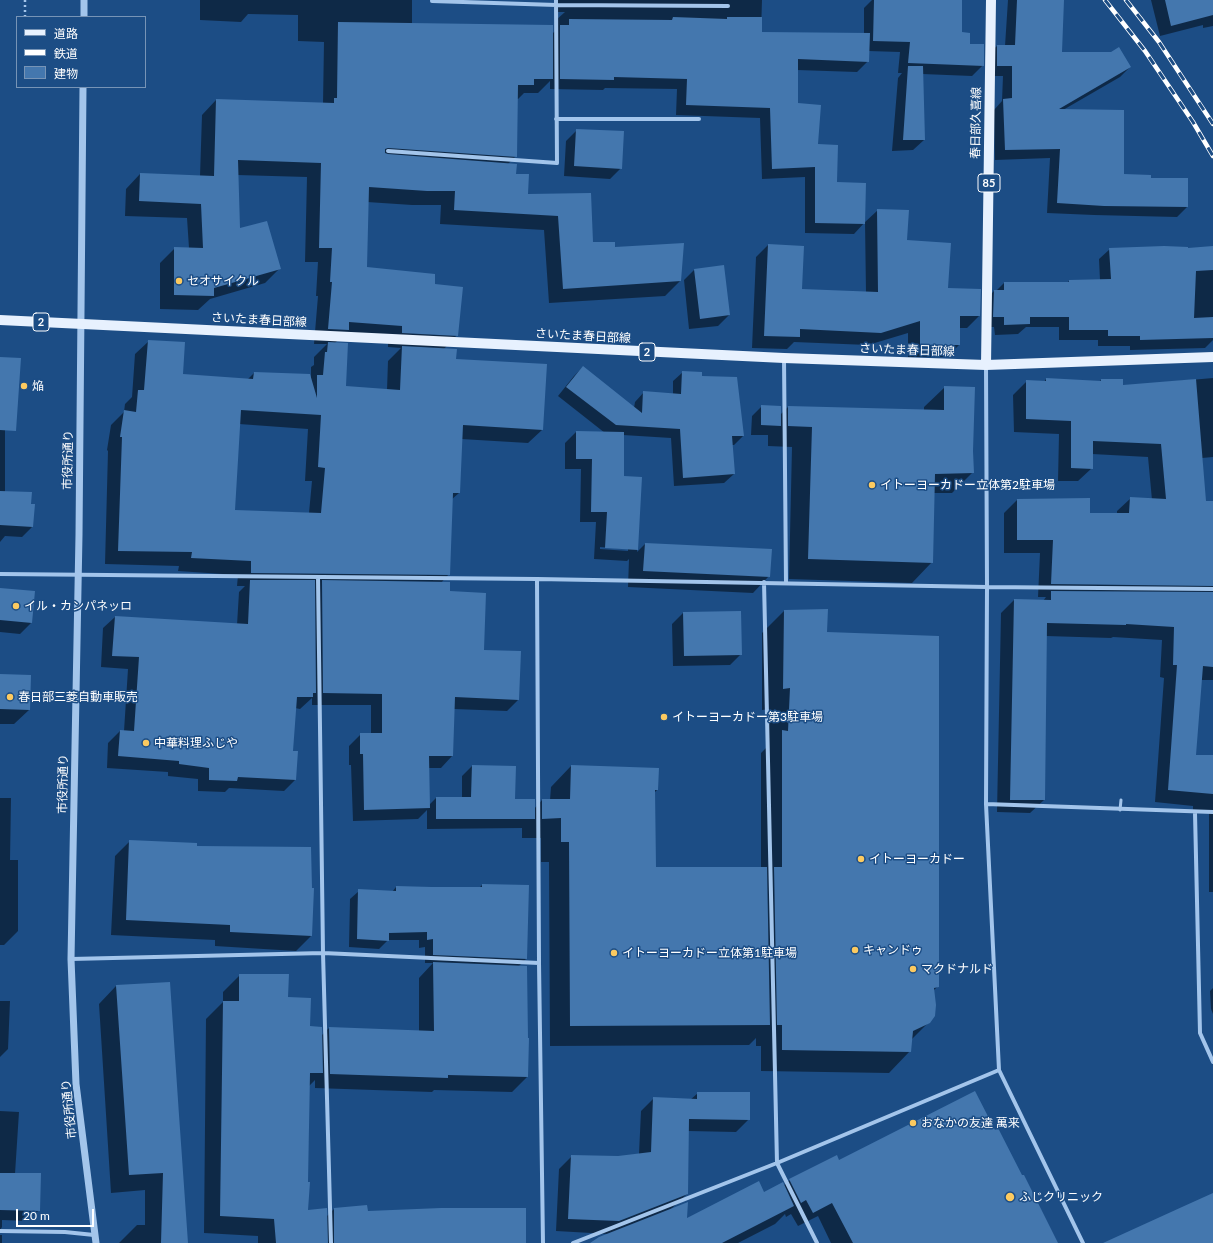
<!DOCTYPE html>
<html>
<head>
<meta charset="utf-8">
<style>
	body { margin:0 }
	#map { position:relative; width:1213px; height:1243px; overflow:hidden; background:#1c4d85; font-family:Lato,"Noto Sans JP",sans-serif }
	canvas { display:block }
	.legend { position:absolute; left:16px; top:16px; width:130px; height:72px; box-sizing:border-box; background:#1c4d85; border:1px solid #7794b6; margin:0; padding:5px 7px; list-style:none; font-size:12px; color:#fff }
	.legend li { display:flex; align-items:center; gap:8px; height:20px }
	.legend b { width:20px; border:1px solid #7794b6 }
	.scale { position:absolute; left:16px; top:1209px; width:78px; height:18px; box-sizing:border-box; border:2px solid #fff; border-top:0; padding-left:5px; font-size:12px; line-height:14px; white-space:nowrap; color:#fff; -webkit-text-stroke:3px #1c4d85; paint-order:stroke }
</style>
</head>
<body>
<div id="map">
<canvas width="1213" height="1243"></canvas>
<ul class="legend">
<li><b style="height:5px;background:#e7f1fe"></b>道路</li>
<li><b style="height:5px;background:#fff"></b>鉄道</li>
<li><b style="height:11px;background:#4477ae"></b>建物</li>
</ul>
<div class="scale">20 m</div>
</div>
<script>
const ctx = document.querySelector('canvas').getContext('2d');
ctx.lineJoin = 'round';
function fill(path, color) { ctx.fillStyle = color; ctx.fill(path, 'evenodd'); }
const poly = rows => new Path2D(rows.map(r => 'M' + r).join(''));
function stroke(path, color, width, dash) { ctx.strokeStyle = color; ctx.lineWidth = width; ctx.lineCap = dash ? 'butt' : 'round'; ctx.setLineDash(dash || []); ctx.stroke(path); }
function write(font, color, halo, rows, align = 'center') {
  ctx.font = font + ' Lato,"Noto Sans JP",sans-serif'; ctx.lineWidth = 3; ctx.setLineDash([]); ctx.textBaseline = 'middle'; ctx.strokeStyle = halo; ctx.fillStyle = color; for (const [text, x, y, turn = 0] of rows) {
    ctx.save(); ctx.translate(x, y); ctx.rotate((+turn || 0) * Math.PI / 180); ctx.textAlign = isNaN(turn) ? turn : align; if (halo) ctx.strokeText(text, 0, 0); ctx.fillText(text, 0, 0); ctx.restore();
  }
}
const shadow = poly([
	[200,0,412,0,412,24,552,34,557,29,556,20,565,12,556,12,556,0,762,0,761,33,864,34,864,8,872,0,961,0,961,33,983,65,972,76,922,74,924,140,913,150,892,151,898,78,902,73,898,73,900,52,868,51,868,61,857,72,797,70,797,104,836,183,864,223,878,210,947,289,979,316,967,328,959,328,959,345,947,357,908,357,908,333,868,345,794,342,787,349,752,348,756,257,768,245,801,290,866,293,865,222,854,234,805,233,805,177,762,179,760,118,676,115,677,89,605,88,603,90,550,89,550,81,538,93,524,93,518,99,516,99,516,156,508,164,515,174,527,195,590,194,592,244,614,248,680,281,665,296,549,303,544,230,440,224,441,205,412,205,367,202,366,268,434,285,457,335,444,349,455,360,542,430,528,443,461,439,459,493,451,500,449,574,441,583,449,592,483,651,518,700,507,711,454,709,452,756,441,768,428,768,429,805,436,798,462,798,462,776,472,766,514,800,534,809,542,800,550,800,551,787,571,766,657,790,654,793,655,868,761,868,761,753,767,747,769,709,762,710,762,633,784,611,827,610,826,633,938,986,933,991,929,1022,911,1040,910,1051,889,1073,761,1071,761,1046,756,1046,756,1038,749,1045,550,1046,549,862,541,862,541,838,522,838,522,828,427,829,427,810,418,819,353,821,351,765,349,765,349,746,361,734,371,734,371,705,312,705,312,698,300,709,295,708,292,752,295,780,284,791,229,788,225,792,198,791,198,779,168,776,168,772,107,768,108,743,120,731,124,731,128,669,101,667,103,628,115,617,237,625,239,592,245,586,237,586,238,575,178,571,179,566,105,564,108,451,107,450,111,425,124,412,125,404,132,397,135,354,149,341,182,375,247,380,254,373,309,375,311,380,311,367,314,365,314,357,327,344,314,344,318,296,316,296,318,262,305,262,307,177,237,175,239,230,279,269,265,283,210,299,198,310,160,309,160,263,175,248,189,248,187,218,125,216,126,189,140,174,200,176,202,115,216,100,323,104,324,42,298,41,298,15,248,14,241,22,200,20],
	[341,337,388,340,388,347,401,348,388,361,387,390,345,387,334,344],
	[239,424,308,429,305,481,312,481,309,513,234,511],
	[1008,0,1063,0,1061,53,1130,67,1120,77,1063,110,1123,175,1150,179,1187,207,1177,217,1094,215,1047,213,1050,158,995,160,994,110,1002,101,1003,76,987,76,987,55,997,46,1005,46],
	[1151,0,1213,0,1213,26,1203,28,1203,25,1160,36],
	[577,130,621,168,610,179,564,176,566,141],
	[1213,247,1213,340,1205,348,1130,350,1130,346,1098,346,1098,340,1059,340,1059,327,1026,327,1018,334,995,335,994,327,983,327,984,301,994,291,996,291,1004,283,1067,283,1069,281,1100,280,1099,259,1110,249,1187,249],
	[694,270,729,315,718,326,689,329,684,280],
	[0,358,5,428,5,492,30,505,32,527,22,537,5,536,0,542],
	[583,367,634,408,635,402,644,392,673,394,673,381,683,372,701,377,736,378,743,436,734,445,732,445,734,474,724,483,674,486,671,438,623,435,623,477,641,478,637,552,645,544,769,576,753,593,628,587,629,559,627,561,594,559,596,522,580,522,581,469,565,469,565,443,576,432,605,433,558,396,574,376],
	[600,547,628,549,628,551,600,549],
	[1213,378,1213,457,1202,458,1205,502,1213,502,1213,680,1201,680,1195,756,1213,756,1213,892,1209,892,1209,813,1193,812,1193,806,1155,802,1164,678,1160,677,1162,640,1113,637,1111,638,1046,636,1044,800,1030,813,997,812,1001,613,1014,600,1043,601,1046,597,1038,597,1040,553,1004,553,1004,513,1017,500,1089,514,1117,514,1117,511,1131,498,1152,500,1148,457,1092,454,1092,468,1078,481,1058,481,1059,434,1014,432,1013,395,1027,381,1044,382,1046,379,1099,382,1101,380,1122,386],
	[945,387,972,451,973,472,952,493,934,493,932,562,912,583,789,579,792,447,768,446,768,435,751,435,752,416,762,406,780,415,788,407,924,411,924,407],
	[0,589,31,623,20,634,0,632],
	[683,613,741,654,730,665,673,666,672,624],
	[0,675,29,710,14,724,0,724],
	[0,798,11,798,10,860,18,860,18,931,4,945,0,945],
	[130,841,196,847,311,936,296,951,215,946,215,940,111,935,115,856],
	[482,885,526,959,518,967,527,1077,512,1092,434,1090,432,1092,315,1088,315,1080,309,1086,307,1211,326,1217,334,1209,366,1207,367,1212,525,1243,258,1243,258,1236,204,1233,206,1019,223,1002,223,992,240,975,287,998,309,1027,321,1036,329,1028,419,1032,419,978,433,963,425,963,425,947,419,948,419,940,388,940,379,949,349,947,350,899,359,891,392,892,396,887,479,888],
	[116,986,187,1243,119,1243,137,1225,145,1225,145,1190,111,1193,99,1004],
	[1213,988,1213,1014,1211,1009,1210,991],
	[0,1001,10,1001,8,1049,0,1057],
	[698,1093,749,1119,736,1132,688,1131,687,1194,671,1209,686,1220,783,1186,790,1180,839,1161,994,1131,1057,1243,831,1243,818,1216,798,1226,791,1214,786,1217,785,1214,775,1224,738,1243,591,1243,609,1234,556,1231,559,1169,572,1156,618,1157,639,1154,641,1111,654,1098,690,1100],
	[0,1111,19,1112,15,1174,39,1210,28,1221,2,1220,2,1227,0,1230],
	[0,1235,2,1235,2,1243,0,1243]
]);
const building = poly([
	[874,0,962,0,962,32,970,33,970,44,984,44,984,66,908,63,910,42,873,41],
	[1017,0,1064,0,1062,52,1111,52,1119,47,1131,67,1059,109,1124,110,1124,174,1151,175,1151,178,1188,178,1188,207,1104,206,1057,203,1060,149,1005,150,1003,99,1012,98,1012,66,997,66,997,45,1015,45],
	[1165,0,1213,0,1213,15,1171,26],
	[673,17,727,19,727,17,762,17,762,32,870,33,869,62,798,59,798,103,821,105,818,144,838,145,837,182,866,183,865,224,815,223,815,167,772,169,770,108,686,105,687,79,614,77,614,80,560,79,560,25,569,25,569,19,672,20],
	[338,22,553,25,553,79,534,79,534,85,518,85,517,157,388,148,385,149,385,153,388,154,517,164,516,174,529,174,528,194,591,193,593,242,615,242,615,247,684,243,681,281,563,289,558,216,454,210,455,191,427,191,369,187,367,267,435,274,435,284,463,287,458,336,402,333,402,326,349,322,349,330,328,329,332,282,330,282,332,248,319,248,321,163,238,160,240,228,267,221,281,269,214,288,214,296,174,295,174,247,203,248,201,204,139,201,140,173,214,176,216,99,334,103,334,98,337,98],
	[908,66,923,66,925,140,903,140],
	[576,129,624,131,622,169,574,166],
	[877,209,909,210,907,240,951,243,948,288,981,289,980,316,960,316,960,345,920,345,920,321,881,333,800,329,800,337,764,336,768,244,804,246,802,289,878,292],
	[1164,246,1188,247,1188,248,1213,246,1213,270,1196,271,1194,318,1213,317,1213,338,1140,340,1140,336,1108,336,1108,330,1069,330,1069,317,1030,317,1030,324,1004,325,1004,317,993,317,994,290,1004,290,1004,282,1069,282,1069,280,1111,279,1109,248],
	[724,265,730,315,700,319,694,269],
	[148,340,185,342,183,374,253,379,254,372,310,374,317,398,317,375,323,375,325,352,327,352,328,342,348,343,346,386,400,390,402,346,457,349,456,359,547,364,543,430,463,425,460,493,453,493,450,575,251,573,251,561,191,558,192,552,118,551,122,437,120,437,124,410,136,412,138,390,144,390],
	[241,410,321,415,318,467,325,468,321,513,235,510],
	[0,357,21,358,16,431,0,430],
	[583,366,642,413,643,391,681,394,682,371,702,372,702,376,737,377,744,436,732,436,735,474,683,478,680,429,616,425,566,387],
	[1046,378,1101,381,1101,379,1123,379,1123,385,1196,379,1206,501,1213,501,1213,586,1051,584,1053,540,1017,540,1017,499,1090,498,1090,513,1129,513,1130,497,1166,499,1161,444,1093,441,1093,469,1071,468,1071,421,1026,419,1026,380,1046,381],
	[944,386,975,387,973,451,974,473,935,474,933,563,808,559,812,427,788,426,788,406,944,410],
	[761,405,781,406,781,426,761,425],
	[576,431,624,432,624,476,642,477,638,550,605,548,607,512,591,512,592,459,576,459],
	[0,491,32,492,31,504,35,504,33,527,0,525],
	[645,543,772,549,770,577,643,571],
	[250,580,315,580,316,693,313,693,313,697,297,697,293,751,298,751,296,780,238,777,237,781,209,780,209,768,179,764,179,761,118,756,120,730,134,731,139,657,112,656,115,616,248,624],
	[322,580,450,582,450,591,486,593,484,650,521,651,519,700,455,697,453,756,429,756,430,808,364,810,363,754,360,754,360,733,382,733,382,694,323,693],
	[0,588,35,591,32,623,0,620],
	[1051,591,1213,592,1213,667,1203,666,1196,755,1213,755,1213,794,1168,790,1177,665,1173,665,1174,627,1126,624,1126,625,1047,623,1045,800,1010,800,1014,599,1051,600],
	[828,609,827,632,939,636,939,987,934,988,936,1005,935,1016,930,1023,913,1031,911,1052,782,1050,782,1025,777,1025,774,867,782,867,782,730,788,731,790,688,783,689,784,610],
	[741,611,742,655,684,656,683,612],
	[0,674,31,675,30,710,0,709],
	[472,765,516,766,515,799,535,799,535,819,436,819,436,797,471,797],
	[571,765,659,768,658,790,655,790,656,867,767,867,770,1025,570,1026,569,842,561,842,561,818,542,819,542,799,570,799],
	[129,840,197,843,197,846,311,847,312,888,314,888,312,936,230,932,230,925,126,920],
	[482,884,529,885,527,959,433,955,433,939,427,940,427,932,389,933,389,941,357,939,358,889,396,891,396,886,432,887,482,887],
	[433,962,527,966,528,1038,529,1038,528,1077,448,1075,448,1078,330,1074,329,1027,434,1031],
	[239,974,289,974,288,997,311,998,310,1026,322,1027,323,1073,310,1073,308,1182,310,1182,308,1210,327,1208,328,1243,276,1243,274,1219,220,1216,223,1001,239,1001],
	[170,982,179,1115,188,1243,161,1243,163,1173,129,1175,116,985],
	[975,1091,995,1130,998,1128,1022,1175,1024,1175,1058,1243,853,1243,832,1203,813,1213,806,1200,801,1203,789,1179,837,1155,839,1160],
	[697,1092,750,1092,750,1120,689,1119,688,1194,619,1221,568,1219,571,1155,618,1156,651,1152,653,1097,697,1099],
	[0,1173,41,1173,40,1211,0,1210],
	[759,1181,764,1192,783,1182,794,1206,722,1243,590,1243,599,1237,688,1202,687,1218],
	[1213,1193,1213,1243,1103,1243,1182,1207],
	[367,1205,368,1211,441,1208,526,1208,526,1243,334,1243,334,1208]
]);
const path = poly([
	[25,17,25,0]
]);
const service = poly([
	[1120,810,1121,800]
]);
const minor = poly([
	[432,1,556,5,728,6],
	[556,119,699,119],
	[388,151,557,163,556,0],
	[784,358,786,583],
	[986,366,987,587,986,804,999,1070,1083,1243],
	[0,574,537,579,987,587,1213,589],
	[318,577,323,953,331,1243],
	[537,579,539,963,543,1243],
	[764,582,777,1163,817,1243],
	[986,804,1213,812],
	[1195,813,1200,1033,1213,1062],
	[71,959,323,953,539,963],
	[0,1231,65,1232,94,1235],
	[573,1243,777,1163,999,1070]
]);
const tertiary = poly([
	[84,17,84,0],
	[83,87,79,535,71,959,76,1084,96,1243]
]);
const primary = poly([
	[0,320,784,358,986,365,1213,357],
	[986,365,991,0]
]);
const rail = poly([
	[1105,0,1145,51,1193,122,1213,156],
	[1126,0,1159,42,1213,124]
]);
const markers = [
	[179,281,4,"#fcca60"],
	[24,386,4,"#fcca60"],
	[872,485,4,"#fcca60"],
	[16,606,4,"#fcca60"],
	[10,697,4,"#fcca60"],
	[664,717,4,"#fcca60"],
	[146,743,4,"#fcca60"],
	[861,859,4,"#fcca60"],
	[855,950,4,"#fcca60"],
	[614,953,4,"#fcca60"],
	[913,969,4,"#fcca60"],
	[913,1123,4,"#fcca60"],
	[1010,1197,5,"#fcca60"]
];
const shields = [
	[989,183,22],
	[41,322,16],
	[647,352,16]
];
const shieldNames = [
	["85",989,183],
	["2",41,322],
	["2",647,352]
];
const streetNames = [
	["春日部久喜線",976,123,-89],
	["さいたま春日部線",259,320,3],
	["さいたま春日部線",583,336,3],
	["さいたま春日部線",907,350,2],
	["市役所通り",68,460,-89],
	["市役所通り",63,784,-89],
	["市役所通り",69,1109,-96]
];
const poiNames = [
	["セオサイクル",187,281],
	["焔",32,386],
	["イトーヨーカドー立体第2駐車場",880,485],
	["イル・カンパネッロ",24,606],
	["春日部三菱自動車販売",18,697],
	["イトーヨーカドー第3駐車場",672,717],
	["中華料理ふじや",154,743],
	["イトーヨーカドー",869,859],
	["キャンドゥ",863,950],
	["イトーヨーカドー立体第1駐車場",622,953],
	["マクドナルド",921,969],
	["おなかの友達 萬来",921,1123],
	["ふじクリニック",1019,1197]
];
fill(shadow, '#0007');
fill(building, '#4477ae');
stroke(path, '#a3c5eb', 2.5, [2, 3]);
stroke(service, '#a3c5eb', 3);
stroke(minor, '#a3c5eb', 4);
stroke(tertiary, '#a3c5eb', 7);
stroke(primary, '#e7f1fe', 10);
stroke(rail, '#fff', 4.5);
stroke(rail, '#1c4d85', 3, [9]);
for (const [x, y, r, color] of markers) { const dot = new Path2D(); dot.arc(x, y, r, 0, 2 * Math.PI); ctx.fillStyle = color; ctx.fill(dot); stroke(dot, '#1c4d85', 1.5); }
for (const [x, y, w] of shields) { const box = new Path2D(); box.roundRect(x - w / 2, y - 9, w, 18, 3); ctx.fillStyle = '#1c4d85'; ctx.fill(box); stroke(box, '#fff', 1); }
write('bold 11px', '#fff', null, shieldNames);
write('12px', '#fff', '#1c4d85', streetNames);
write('12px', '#fff', '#1c4d85', poiNames, 'left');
</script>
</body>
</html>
